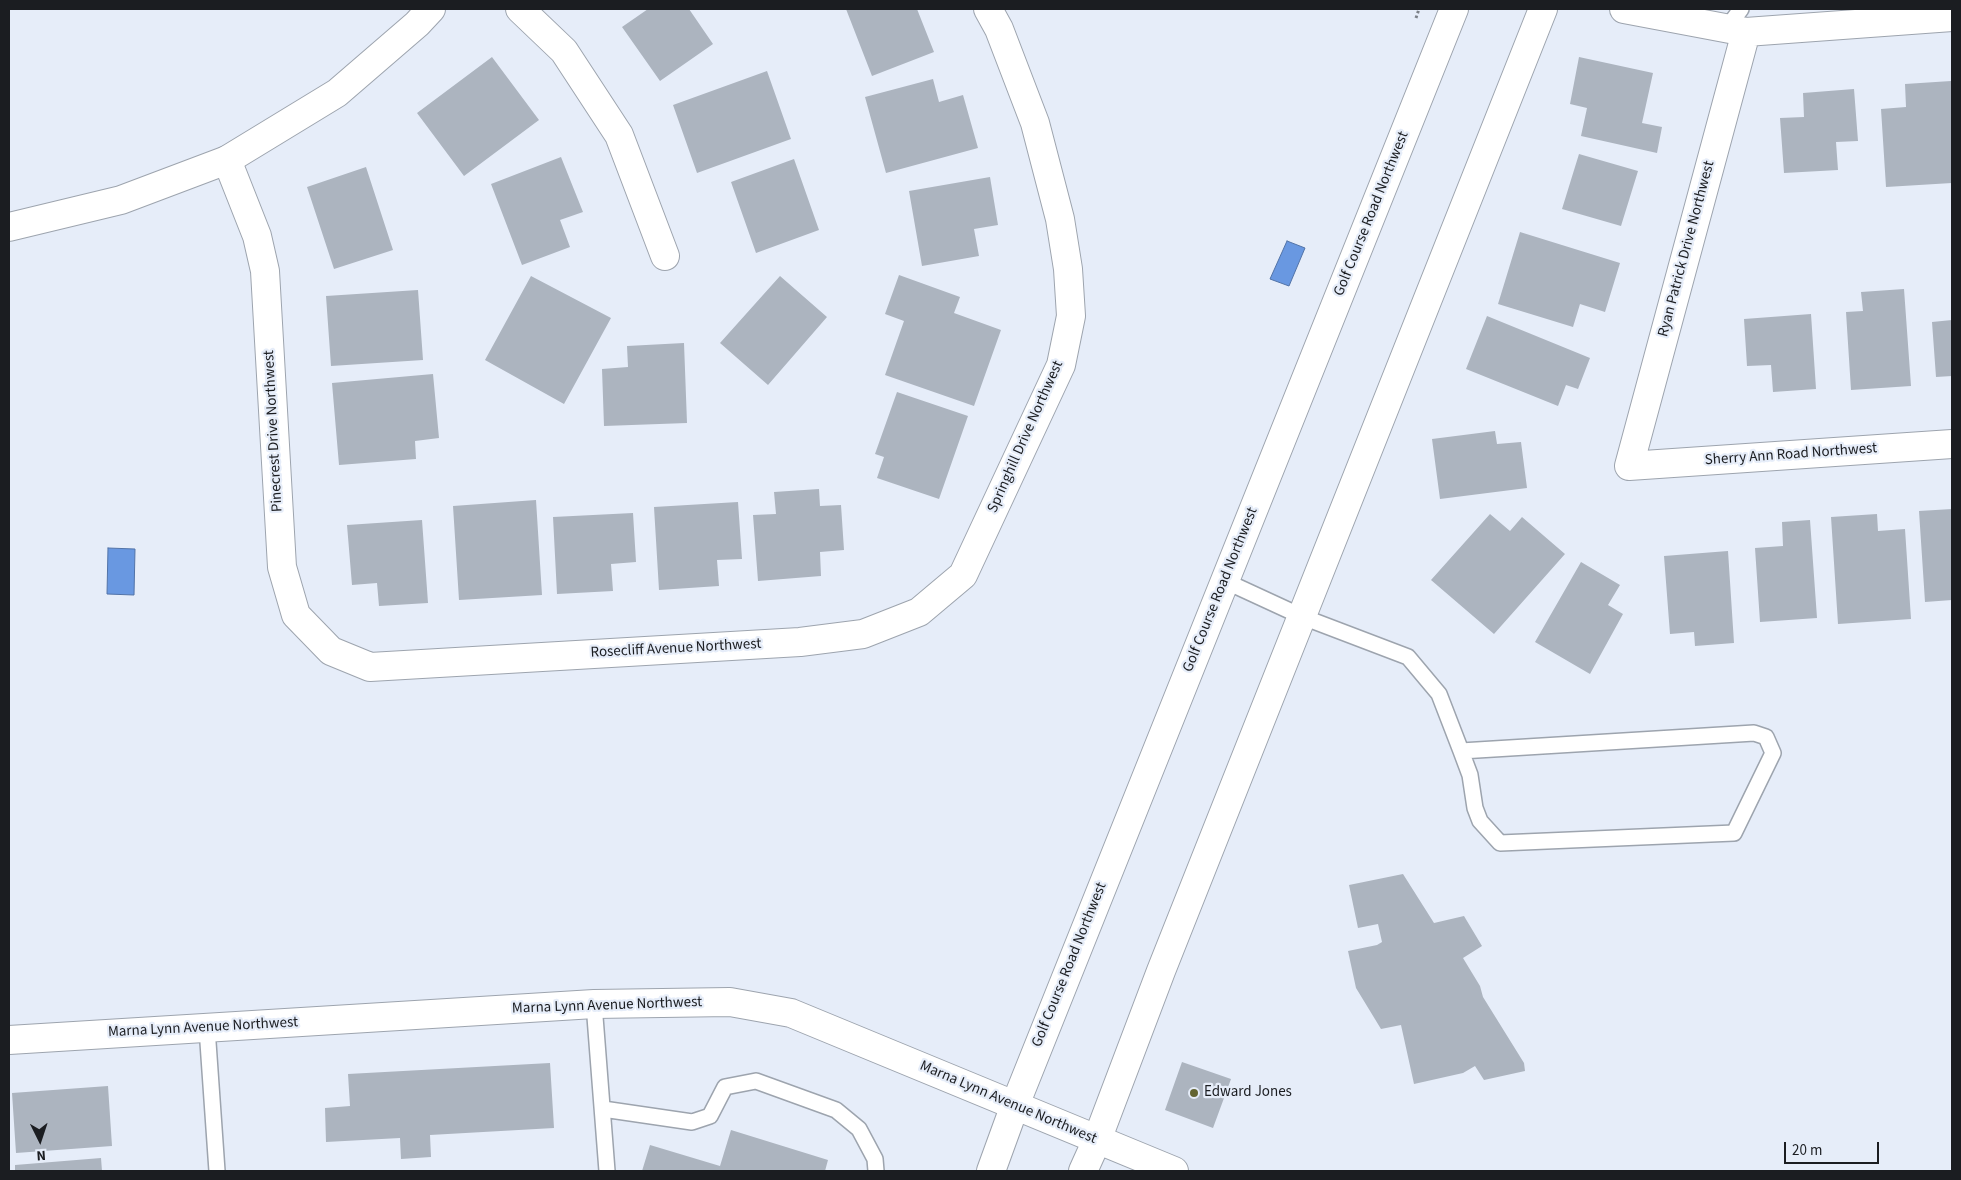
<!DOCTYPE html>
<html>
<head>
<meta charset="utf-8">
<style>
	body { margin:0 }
	#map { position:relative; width:1961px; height:1180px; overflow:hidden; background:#e6edf9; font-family:"Source Sans 3",sans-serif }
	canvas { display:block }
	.frame { position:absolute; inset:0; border:10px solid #1b1d21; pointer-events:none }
	.north { position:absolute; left:15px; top:1115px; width:50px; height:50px; -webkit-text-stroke:4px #e6edf9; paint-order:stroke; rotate:176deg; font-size:14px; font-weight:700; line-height:20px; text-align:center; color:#1b1d21 }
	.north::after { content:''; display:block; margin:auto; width:18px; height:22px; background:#1b1d21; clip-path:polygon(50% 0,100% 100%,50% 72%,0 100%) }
	.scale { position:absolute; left:1784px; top:1142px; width:95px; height:22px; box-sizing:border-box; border:2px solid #1b1d21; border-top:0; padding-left:6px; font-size:15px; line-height:18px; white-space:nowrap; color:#1b1d21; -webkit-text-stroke:4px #e6edf9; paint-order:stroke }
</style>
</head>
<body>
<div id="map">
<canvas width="1961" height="1180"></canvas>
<div class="frame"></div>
<div class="north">N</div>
<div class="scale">20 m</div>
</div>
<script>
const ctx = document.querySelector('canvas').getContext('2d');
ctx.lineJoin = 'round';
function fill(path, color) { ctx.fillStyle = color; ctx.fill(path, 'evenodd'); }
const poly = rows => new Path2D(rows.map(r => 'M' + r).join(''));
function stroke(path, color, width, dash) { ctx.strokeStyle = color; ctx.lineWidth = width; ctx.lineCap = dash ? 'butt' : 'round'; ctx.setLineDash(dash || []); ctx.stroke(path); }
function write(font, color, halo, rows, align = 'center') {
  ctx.font = font + ' "Source Sans 3",sans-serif'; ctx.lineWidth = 4.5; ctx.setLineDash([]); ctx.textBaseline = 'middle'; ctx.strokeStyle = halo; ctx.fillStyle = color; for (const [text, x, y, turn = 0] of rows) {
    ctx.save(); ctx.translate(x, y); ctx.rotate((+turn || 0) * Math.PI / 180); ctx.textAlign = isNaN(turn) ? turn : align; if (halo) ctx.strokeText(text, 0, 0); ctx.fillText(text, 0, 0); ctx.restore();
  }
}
const water = poly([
	[1287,241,1305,248,1289,286,1270,279,1287,241],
	[108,548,135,549,134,595,107,594,108,548]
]);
const building = poly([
	[648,9,689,9,713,44,660,81,622,27],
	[846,9,917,9,934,52,872,76],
	[492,57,539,120,464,176,417,113],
	[1579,57,1653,73,1642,123,1662,127,1657,153,1581,136,1587,108,1570,104],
	[767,71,791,139,697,173,673,105],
	[933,79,939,102,963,95,978,148,886,173,865,97],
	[1951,81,1952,183,1886,187,1881,109,1906,107,1905,84],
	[1854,89,1858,141,1836,142,1838,170,1784,173,1780,118,1804,117,1803,93],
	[1579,154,1638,171,1621,226,1562,209],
	[561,157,583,212,560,220,570,247,522,265,491,184],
	[794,159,819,230,756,253,731,182],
	[366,167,393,250,334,269,307,187],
	[990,177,998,225,974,229,979,256,922,266,909,191],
	[1520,232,1620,263,1605,312,1580,304,1573,327,1498,304],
	[899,275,960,297,954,313,1001,330,974,406,885,375,904,321,885,314],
	[531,276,611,318,564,404,485,360],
	[780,276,827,317,768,385,720,343],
	[1904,289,1911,386,1851,390,1846,312,1863,311,1861,292],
	[418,290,423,360,331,366,326,296],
	[1811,314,1816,389,1773,392,1771,365,1747,366,1744,319],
	[1487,316,1590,358,1578,389,1566,385,1558,406,1466,369],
	[1952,320,1952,376,1936,377,1932,322],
	[684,343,687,423,604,426,602,369,628,367,627,346],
	[433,374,439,438,415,441,416,459,339,465,332,383],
	[897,392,968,416,939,499,877,478,884,457,875,454],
	[1495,431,1497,444,1521,442,1527,488,1440,499,1432,439],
	[819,489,820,506,841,505,844,550,820,552,821,576,758,581,753,515,776,514,774,492],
	[536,500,542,595,459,600,453,506],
	[738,502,742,559,717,560,719,586,659,590,654,507],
	[1952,509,1952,600,1925,602,1919,511],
	[633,513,636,562,611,564,613,591,557,594,553,517],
	[1490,514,1510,531,1522,517,1565,554,1494,634,1431,580],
	[1877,514,1878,531,1905,529,1911,619,1838,624,1831,517],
	[422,520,428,603,379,606,377,583,352,585,347,525],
	[1810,520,1817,618,1760,622,1755,548,1783,546,1782,522],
	[1728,551,1734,643,1695,646,1694,632,1670,634,1664,556],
	[1581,562,1620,585,1608,605,1623,614,1590,674,1535,642],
	[1403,874,1434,923,1464,916,1482,946,1463,958,1480,986,1483,997,1524,1063,1525,1071,1484,1080,1475,1066,1463,1073,1414,1084,1401,1025,1381,1029,1356,988,1348,951,1377,945,1382,942,1378,924,1358,928,1349,885],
	[1182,1062,1231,1079,1213,1128,1165,1110],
	[550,1063,554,1128,430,1135,431,1157,401,1159,400,1138,326,1142,325,1108,350,1106,348,1074],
	[108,1086,112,1146,16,1153,12,1093],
	[731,1130,828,1160,825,1171,642,1171,650,1145,720,1166],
	[101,1158,102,1171,15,1171,15,1165]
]);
const path = poly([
	[1416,18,1419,9]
]);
const lane = poly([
	[1727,28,1741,9],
	[1225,581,1303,617,1408,657,1439,694,1461,751,1470,775,1475,808,1480,821,1500,843,1734,833,1773,753,1766,737,1754,733,1461,751],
	[594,1004,607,1171],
	[207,1028,217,1171],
	[603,1109,692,1122,710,1116,725,1087,756,1081,836,1110,859,1129,875,1159,876,1171]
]);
const street = poly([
	[520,9,564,51,619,135,665,256],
	[1624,9,1746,32,1952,17],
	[1746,32,1629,466,1952,444],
	[227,160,257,236,265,271,282,567,296,615,331,651,370,667,800,642,863,634,919,612,963,575,1061,365,1071,316,1068,269,1060,219,1035,123,999,29,988,9],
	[9,1040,594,1004,730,1002,791,1013,1174,1171]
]);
const secondary = poly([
	[9,227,121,200,227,160,337,93,417,24,431,9],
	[991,1171,1015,1105,1454,9],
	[1083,1171,1097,1140,1161,971,1543,9]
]);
const markers = [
	[1194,1093,5,"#636431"]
];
const streetNames = [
	["Golf Course Road Northwest",1372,214,-68],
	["Ryan Patrick Drive Northwest",1687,249,-75],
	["Pinecrest Drive Northwest",274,431,-93],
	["Springhill Drive Northwest",1026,437,-66],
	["Sherry Ann Road Northwest",1791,455,-4],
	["Golf Course Road Northwest",1221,590,-68],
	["Rosecliff Avenue Northwest",676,649,-3],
	["Golf Course Road Northwest",1070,965,-68],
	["Marna Lynn Avenue Northwest",607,1006,-2],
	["Marna Lynn Avenue Northwest",203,1028,-3],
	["Marna Lynn Avenue Northwest",1008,1103,23]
];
const poiNames = [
	["Edward Jones",1204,1093]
];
fill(water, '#6998e1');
stroke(water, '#5273a7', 1);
fill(building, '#acb4bf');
stroke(lane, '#9da4ae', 18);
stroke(street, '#9da4ae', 30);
stroke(secondary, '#9da4ae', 30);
stroke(path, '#7c8189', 3, [2.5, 2.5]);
stroke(lane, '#fff', 15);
stroke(street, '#fff', 28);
stroke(secondary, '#fff', 28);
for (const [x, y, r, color] of markers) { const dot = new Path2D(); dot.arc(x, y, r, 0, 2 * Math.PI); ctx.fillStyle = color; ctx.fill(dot); stroke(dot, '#e6edf9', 2); }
write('15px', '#1b1d21', '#e6edf9', streetNames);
write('15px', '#1b1d21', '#e6edf9', poiNames, 'left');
</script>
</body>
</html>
